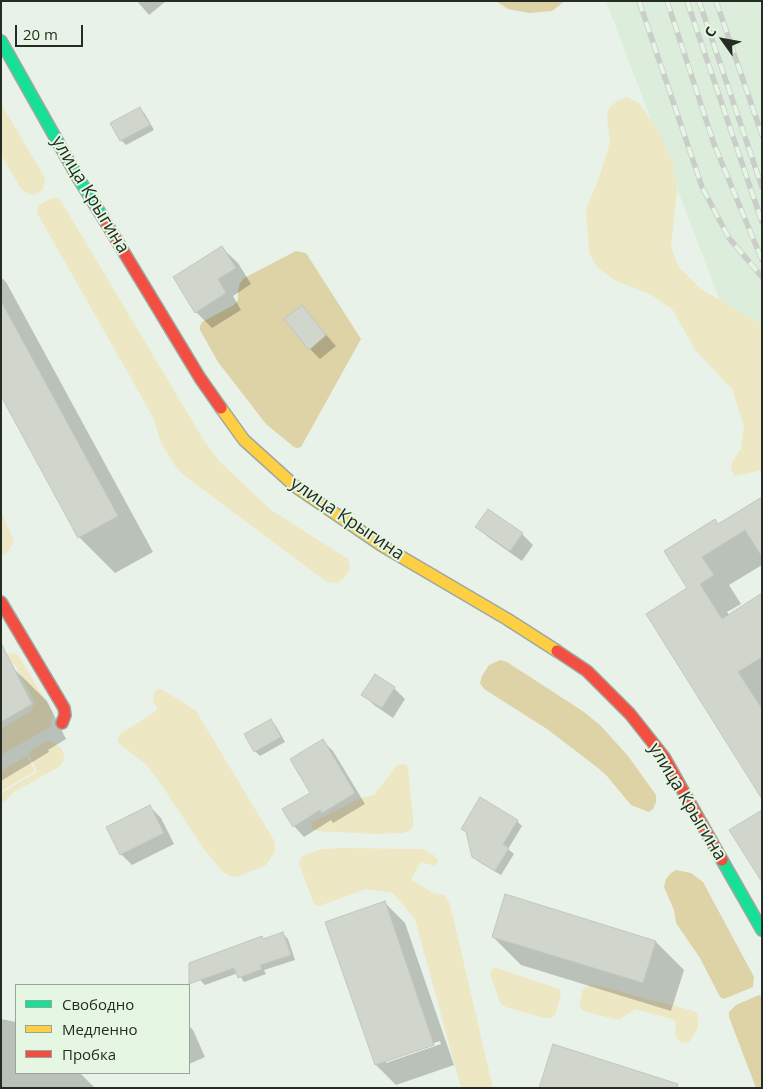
<!DOCTYPE html>
<html>
<head>
<meta charset="utf-8">
<style>
	body { margin:0 }
	#map { position:relative; width:763px; height:1089px; overflow:hidden; background:#e8f2e8; font-family:"Open Sans",sans-serif }
	canvas { display:block }
	.frame { position:absolute; inset:0; border:2px solid #252c24; pointer-events:none }
	.legend { position:absolute; left:15px; top:984px; width:175px; height:90px; box-sizing:border-box; background:#e5f7e3; border:1px solid #98a697; margin:0; padding:6px 9px; list-style:none; font-size:15px; color:#252c24 }
	.legend li { display:flex; align-items:center; gap:10px; height:25px }
	.legend b { width:25px; border:1px solid #98a697 }
	.north { position:absolute; left:698px; top:15px; width:50px; height:50px; -webkit-text-stroke:4px #e5f7e3; paint-order:stroke; rotate:302deg; font-size:14px; font-weight:700; line-height:20px; text-align:center; color:#252c24 }
	.north::after { content:''; display:block; margin:auto; width:18px; height:22px; background:#252c24; clip-path:polygon(50% 0,100% 100%,50% 72%,0 100%) }
	.scale { position:absolute; left:15px; top:25px; width:68px; height:22px; box-sizing:border-box; border:2px solid #252c24; border-top:0; padding-left:6px; font-size:15px; line-height:18px; white-space:nowrap; color:#252c24; -webkit-text-stroke:4px #e5f7e3; paint-order:stroke }
</style>
</head>
<body>
<div id="map">
<canvas width="763" height="1089"></canvas>
<div class="frame"></div>
<ul class="legend">
<li><b style="height:6px;background:#16e098"></b>Свободно</li>
<li><b style="height:6px;background:#ffcf43"></b>Медленно</li>
<li><b style="height:6px;background:#f24e42"></b>Пробка</li>
</ul>
<div class="north">С</div>
<div class="scale">20 m</div>
</div>
<script>
const ctx = document.querySelector('canvas').getContext('2d');
ctx.lineJoin = 'round';
function fill(path, color) { ctx.fillStyle = color; ctx.fill(path, 'evenodd'); }
const poly = rows => new Path2D(rows.map(r => 'M' + r).join(''));
function stroke(path, color, width, dash) { ctx.strokeStyle = color; ctx.lineWidth = width; ctx.lineCap = dash ? 'butt' : 'round'; ctx.setLineDash(dash || []); ctx.stroke(path); }
function write(font, color, halo, rows, align = 'center') {
  ctx.font = font + ' "Open Sans",sans-serif'; ctx.lineWidth = 4; ctx.setLineDash([]); ctx.textBaseline = 'middle'; ctx.strokeStyle = halo; ctx.fillStyle = color; for (const [text, x, y, turn = 0] of rows) {
    ctx.save(); ctx.translate(x, y); ctx.rotate((+turn || 0) * Math.PI / 180); ctx.textAlign = isNaN(turn) ? turn : align; if (halo) ctx.strokeText(text, 0, 0); ctx.fillText(text, 0, 0); ctx.restore();
  }
}
const built = poly([
	[606,1,762,1,762,412]
]);
const green = poly([
	[627,97,639,103,660,134,672,162,677,191,671,246,678,266,701,289,762,325,762,470,735,476,731,470,732,462,741,449,744,426,732,389,696,351,672,309,650,294,614,280,598,268,589,253,586,209,599,178,610,142,607,118,609,108,617,101],
	[1,104,44,176,45,183,43,189,37,194,31,195,22,190,1,155],
	[51,198,57,198,61,201,203,439,219,461,271,510,348,559,350,569,345,577,337,583,327,582,182,474,176,467,161,443,153,417,37,213,38,206],
	[1,512,14,541,8,552,1,556],
	[13,653,18,655,53,713,51,726,47,729,1,755,1,729,31,711,34,704,33,699,15,665,10,663,6,654],
	[158,689,161,689,181,701,196,711,275,842,275,851,266,865,236,877,230,876,222,871,204,849,157,778,144,763,117,742,120,734,156,711,157,707,153,702,154,693],
	[47,741,52,741,61,748,64,755,64,759,60,766,14,792,1,805,1,793,37,772,29,755,29,752],
	[27,756,35,771,1,791,1,771],
	[402,764,406,765,408,768,413,817,413,827,409,831,402,833,377,834,317,831,313,829,311,826,313,822,358,799,374,795,397,765],
	[342,848,423,849,435,856,438,861,435,866,421,862,412,877,412,880,433,893,444,895,450,904,493,1088,461,1088,415,919,393,893,366,889,319,906,314,904,299,864,300,860,303,856,322,849],
	[494,967,559,989,561,996,555,1015,550,1018,545,1018,505,1007,500,1003,490,973],
	[589,985,596,985,690,1010,696,1012,698,1016,698,1028,689,1042,683,1043,679,1041,675,1036,676,1023,672,1019,635,1009,619,1020,586,1012,582,1010,579,1004,583,989]
]);
const forest = poly([
	[496,1,565,1,552,11,529,13,508,9],
	[296,251,306,253,361,339,301,447,297,448,294,447,266,424,218,362,200,330,200,326,202,322,234,305,238,300,238,291,240,283,244,278],
	[500,660,507,662,584,712,601,726,628,756,656,795,656,802,653,809,649,812,631,805,607,776,598,768,547,729,484,689,480,683,482,676,489,665],
	[676,870,691,873,703,882,754,977,753,987,724,999,720,997,700,958,676,923,674,910,664,887,666,879,671,873],
	[759,995,762,996,762,1088,756,1088,729,1017,729,1012,736,1005]
]);
const shadow = poly([
	[137,1,166,1,149,15],
	[140,109,145,114,154,130,126,145,121,140],
	[222,248,238,263,251,284,233,296,241,310,212,328,196,312],
	[1,277,6,282,153,552,115,573,79,537,1,393],
	[302,307,336,346,320,359,310,349],
	[762,498,762,565,729,585,741,604,727,612,729,615,762,595,762,797,689,589,666,551,719,525],
	[477,526,522,534,533,545,522,561,488,537],
	[12,667,47,701,66,739,48,750,49,752,1,781,1,673],
	[375,676,394,688,405,699,393,718,374,705,363,694],
	[270,721,276,726,285,742,260,756,255,751],
	[323,741,333,751,365,804,333,823,331,820,304,837,294,826,284,810,311,793],
	[150,807,161,818,174,844,132,865,121,854],
	[517,821,522,826,508,849,514,854,501,875,479,862,473,856,468,834,462,829],
	[385,903,405,923,454,1065,396,1085,376,1065],
	[440,1041,441,1044,386,1063,386,1060],
	[283,934,288,939,295,960,264,970,266,974,244,982,238,973,205,985,200,980,264,940],
	[493,937,656,942,684,970,671,1011,521,965],
	[1,1019,16,1022,16,1073,80,1073,95,1088,1,1088],
	[189,1026,193,1030,205,1057,189,1064]
]);
const building = poly([
	[140,107,150,125,120,141,110,123,140,107],
	[222,246,236,268,218,279,226,293,195,313,173,277,222,246],
	[1,301,118,516,78,538,1,396,1,301],
	[302,305,326,335,309,350,284,319,302,305],
	[762,497,762,557,745,530,702,557,714,575,700,584,722,619,762,593,762,657,738,672,762,709,762,799,646,614,687,588,664,551,715,519,718,524,762,497],
	[488,509,523,533,510,551,475,527,488,509],
	[1,643,32,704,1,722,1,643],
	[375,674,395,687,382,708,361,695,375,674],
	[271,719,281,737,254,752,244,734,271,719],
	[323,739,355,793,322,813,320,810,293,827,282,809,310,793,290,759,323,739],
	[480,797,518,820,503,844,509,848,495,871,472,857,466,832,461,829,480,797],
	[150,805,164,833,120,855,106,827,150,805],
	[762,810,762,882,729,830,762,810],
	[505,894,656,941,643,983,492,937,505,894],
	[385,901,434,1045,375,1065,325,922,385,901],
	[283,932,291,955,260,965,262,969,238,978,234,968,189,984,189,963,262,936,263,939,283,932],
	[553,1044,678,1084,677,1088,539,1088,553,1044]
]);
const fast = poly([
	[1,41,77,176,105,221],
	[722,860,762,930]
]);
const slow = poly([
	[221,408,244,440,296,487,381,545,507,619,557,651]
]);
const jam = poly([
	[105,221,200,378,221,408],
	[1,602,64,708,65,715,62,723],
	[557,651,587,671,630,714,664,757,722,860]
]);
const rail = poly([
	[639,1,702,187,729,238,762,277],
	[667,1,714,144,762,260],
	[687,1,762,222],
	[699,1,762,187],
	[716,1,762,135]
]);
const streetNames = [
	["улица Крыгина",90,195,59],
	["улица Крыгина",347,519,34],
	["улица Крыгина",687,802,59]
];
fill(built, '#dceddb');
fill(green, '#eee7c3');
fill(forest, '#ddd3a6');
fill(shadow, '#0003');
fill(building, '#d1d6cd');
stroke(building, '#c2c7be', 1);
stroke(fast, '#9fa79f', 14);
stroke(slow, '#9fa79f', 14);
stroke(jam, '#9fa79f', 14);
stroke(fast, '#16e098', 11);
stroke(slow, '#ffcf43', 11);
stroke(jam, '#f24e42', 11);
stroke(rail, '#cbcdcb', 5.5);
stroke(rail, '#e5f7e3', 4, [11]);
write('18px', '#252c24', '#e5f7e3', streetNames);
</script>
</body>
</html>
